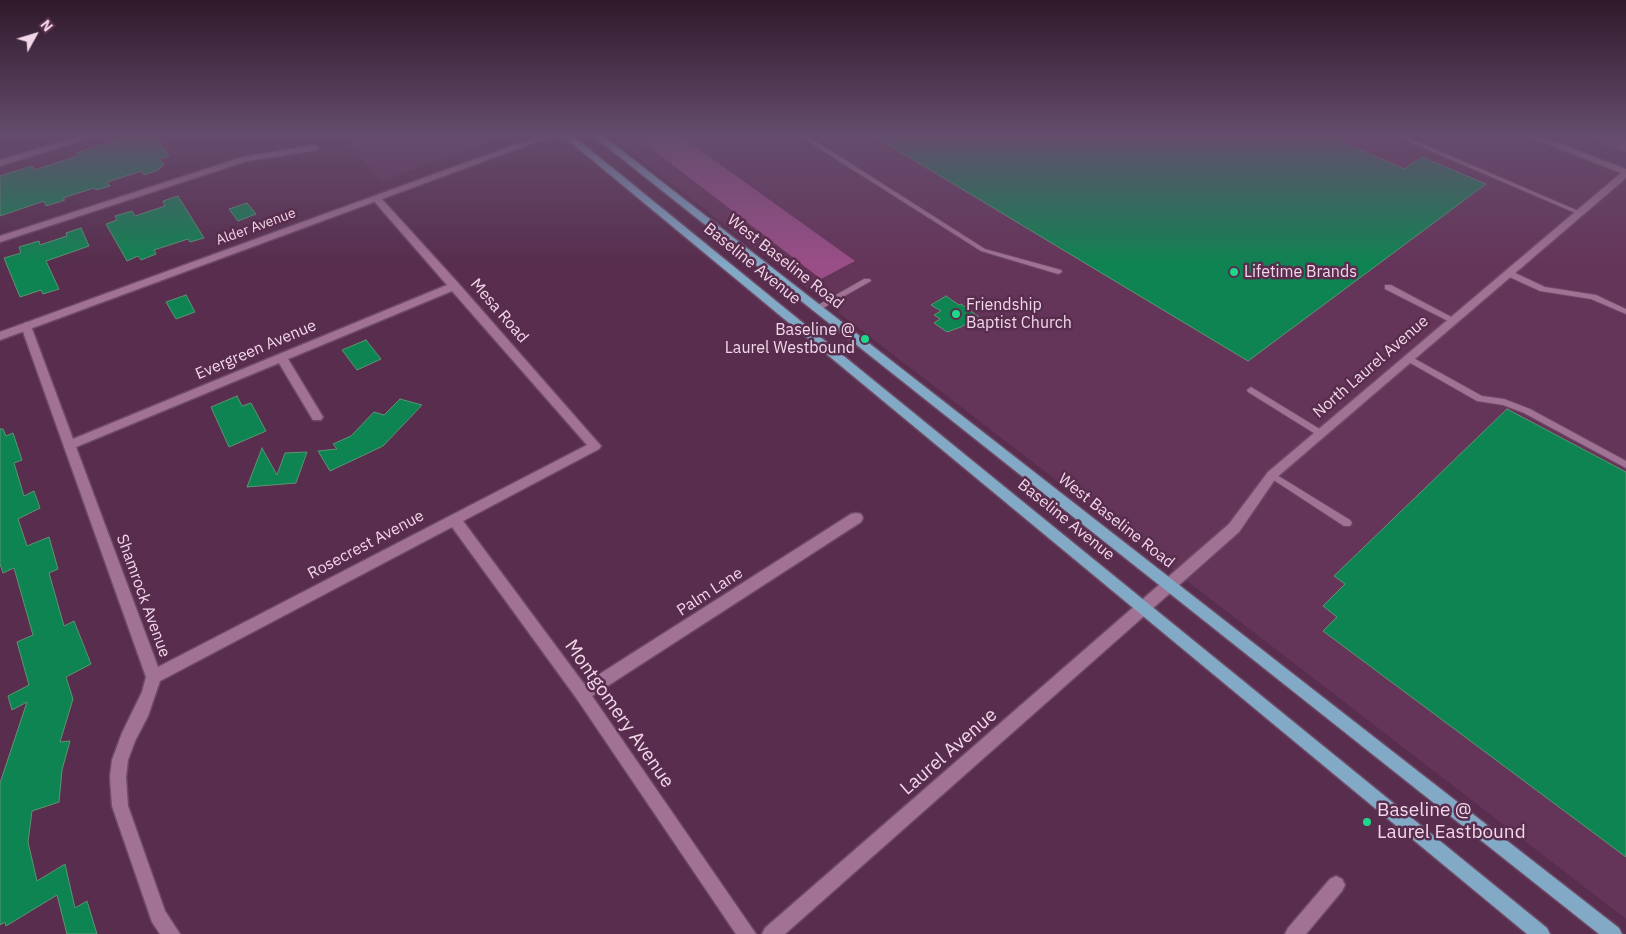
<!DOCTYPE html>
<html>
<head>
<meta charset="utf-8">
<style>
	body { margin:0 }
	#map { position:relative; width:1626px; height:934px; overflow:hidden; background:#582d4d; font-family:"IBM Plex Sans",sans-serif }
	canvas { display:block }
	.north { position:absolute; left:10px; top:10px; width:50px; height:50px; -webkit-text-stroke:4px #582d4d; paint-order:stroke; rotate:51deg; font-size:14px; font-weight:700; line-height:20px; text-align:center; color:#f2d7e9 }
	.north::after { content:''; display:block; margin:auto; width:18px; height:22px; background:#f2d7e9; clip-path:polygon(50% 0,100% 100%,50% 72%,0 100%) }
</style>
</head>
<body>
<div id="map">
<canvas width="1626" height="934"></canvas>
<div class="north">N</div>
</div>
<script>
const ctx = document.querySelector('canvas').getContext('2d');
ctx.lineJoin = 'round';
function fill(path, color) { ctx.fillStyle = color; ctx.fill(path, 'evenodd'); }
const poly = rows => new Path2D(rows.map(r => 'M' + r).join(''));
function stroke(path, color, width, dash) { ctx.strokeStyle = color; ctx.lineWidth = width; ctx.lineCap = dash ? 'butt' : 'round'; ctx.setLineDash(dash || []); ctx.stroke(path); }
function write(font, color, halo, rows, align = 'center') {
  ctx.font = font + ' "IBM Plex Sans",sans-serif'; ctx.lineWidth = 5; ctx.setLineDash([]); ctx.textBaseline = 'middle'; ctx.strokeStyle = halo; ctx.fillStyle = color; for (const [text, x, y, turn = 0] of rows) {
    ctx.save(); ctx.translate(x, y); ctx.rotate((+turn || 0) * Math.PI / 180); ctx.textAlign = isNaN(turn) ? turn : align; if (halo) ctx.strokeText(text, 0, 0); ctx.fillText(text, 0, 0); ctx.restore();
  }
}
const built = poly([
	[340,135,510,135,381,181],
	[608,135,1626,135,1626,919]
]);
const water = poly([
	[634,135,679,135,855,261,821,279],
	[1582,135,1626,135,1626,152]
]);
const building = poly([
	[147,135,155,135,169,156,159,159,164,165,156,171,144,175,142,171,107,182,110,186,96,190,94,188,63,198,65,200,46,206,44,201,0,216,0,176,32,166,34,170,78,156,76,153,129,137,131,140,147,135],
	[872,135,1327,135,1404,169,1422,157,1486,184,1248,361,872,135],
	[178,196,204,238,190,242,188,239,154,250,156,254,141,260,138,256,127,261,106,224,117,220,115,216,132,211,135,216,165,206,163,201,178,196],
	[247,203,256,214,238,221,229,209,247,203],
	[81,228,89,246,46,261,59,289,43,294,41,290,20,297,4,258,21,253,19,247,39,241,40,245,67,236,66,233,81,228],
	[186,295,195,312,176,319,166,302,186,295],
	[946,296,959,305,961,304,979,317,961,327,947,332,934,323,940,319,934,315,941,311,931,305,946,296],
	[366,340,381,359,357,370,342,350,366,340],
	[237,396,242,406,251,403,266,431,229,447,211,407,237,396],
	[400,399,422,405,383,446,330,471,318,451,337,449,333,444,351,436,374,412,384,415,400,399],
	[1507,409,1626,472,1626,857,1323,631,1337,617,1323,606,1345,584,1334,576,1507,409],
	[0,429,3,429,6,436,13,433,22,460,14,463,24,496,34,491,40,508,18,519,27,546,49,537,58,569,49,573,64,626,74,621,91,664,66,677,73,699,60,742,70,741,62,770,59,802,32,811,28,842,37,881,65,864,75,908,87,901,97,934,67,934,57,895,6,926,5,922,0,925,0,783,27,702,12,710,8,696,29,685,17,642,33,635,14,568,3,573,0,564,0,429],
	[262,448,277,475,285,453,307,452,296,483,247,487,262,448]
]);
const lane = poly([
	[798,135,806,135,985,249,1061,270,1062,272,1058,274,981,251,798,135],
	[1393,135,1402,135,1583,213,1580,215,1578,214,1393,135],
	[1548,135,1556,135,1546,142,1542,142,1542,140,1548,135],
	[1505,271,1511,271,1545,287,1596,295,1626,309,1626,314,1591,299,1540,291,1505,275,1505,271],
	[864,279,870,279,871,281,818,311,815,311,811,309,864,279],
	[1385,285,1391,285,1457,320,1453,322,1450,322,1385,289,1385,285],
	[1408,355,1482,396,1504,399,1530,409,1626,461,1626,468,1524,413,1503,405,1477,401,1405,360,1404,358,1405,356,1408,355],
	[1251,387,1323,431,1324,433,1323,435,1317,435,1248,392,1247,390,1251,387],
	[1272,472,1350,520,1352,523,1350,526,1344,526,1269,477,1268,475,1269,473,1272,472]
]);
const street = poly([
	[84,135,99,135,0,166,0,160,84,135],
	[1524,135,1537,135,1626,169,1626,178,1276,478,1239,532,785,934,762,934,765,928,1229,524,1268,472,1621,173,1524,135],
	[314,145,318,148,317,150,247,161,0,242,0,236,243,157,314,145],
	[377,196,380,197,459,284,601,446,599,449,463,521,584,684,851,514,856,513,861,514,863,518,861,522,592,696,756,934,736,934,577,699,452,527,160,681,148,716,135,741,128,760,126,777,128,806,165,911,180,934,160,934,152,922,112,806,110,777,112,760,122,733,142,692,146,677,21,326,26,322,31,326,73,439,447,285,374,201,372,199,377,196],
	[452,291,587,445,158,667,76,447,279,363,313,420,321,420,323,417,288,359,452,291],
	[1336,876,1342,879,1345,885,1342,891,1306,934,1285,934,1288,928,1330,879,1336,876]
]);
const secondary = poly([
	[542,135,555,135,0,340,0,332,542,135]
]);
const primary = poly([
	[562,135,572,135,1547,928,1550,934,1527,934,562,135],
	[592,135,602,135,1619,928,1622,934,1599,934,592,135]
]);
const markers = [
	[1234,272,5,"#1dd888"],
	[956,314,5,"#1dd888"],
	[865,339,5,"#1dd888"],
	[1367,822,5,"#1dd888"]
];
const farStreetnames = [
	["Alder Avenue",256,227,-20]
];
const streetNames = [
	["West Baseline Road",785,262,38],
	["Baseline Avenue",752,264,39],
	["Mesa Road",499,311,49],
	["Evergreen Avenue",256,350,-23],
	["North Laurel Avenue",1371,367,-41],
	["Baseline Avenue",1066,520,39],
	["West Baseline Road",1116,521,38],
	["Rosecrest Avenue",366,545,-28],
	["Palm Lane",710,592,-33],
	["Shamrock Avenue",143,596,70]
];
const poiNames = [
	["Lifetime Brands",1244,272],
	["Friendship",966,305],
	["Baptist Church",966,323],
	["Baseline @",855,330,"right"],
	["Laurel Westbound",855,348,"right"]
];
const nearStreetnames = [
	["Montgomery Avenue",619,714,55],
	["Laurel Avenue",949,752,-41]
];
const nearPoinames = [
	["Baseline @",1377,811],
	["Laurel Eastbound",1377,833]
];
fill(built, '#653459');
fill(water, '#9a4e87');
fill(building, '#0d8451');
stroke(building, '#5d9474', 1);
stroke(lane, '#6e4a65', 2);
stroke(street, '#6e4a65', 3);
stroke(secondary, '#6e4a65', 3);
stroke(primary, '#6e4a65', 3);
fill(lane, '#a27295');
fill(street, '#a27295');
fill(secondary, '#a27295');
fill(primary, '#82a9c6');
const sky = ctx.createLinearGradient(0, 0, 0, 266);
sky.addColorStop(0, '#30192a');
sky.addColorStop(0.51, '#644c6d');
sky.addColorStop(1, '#644c6d00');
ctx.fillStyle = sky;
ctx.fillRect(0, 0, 1626, 266);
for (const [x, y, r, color] of markers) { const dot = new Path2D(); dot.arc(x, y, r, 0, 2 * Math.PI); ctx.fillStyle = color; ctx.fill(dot); stroke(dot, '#582d4d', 2); }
write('14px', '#f2d7e9', '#582d4d', farStreetnames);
write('16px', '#f2d7e9', '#582d4d', streetNames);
write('16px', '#f2d7e9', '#582d4d', poiNames, 'left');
write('19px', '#f2d7e9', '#582d4d', nearStreetnames);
write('19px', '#f2d7e9', '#582d4d', nearPoinames, 'left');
</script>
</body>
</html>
